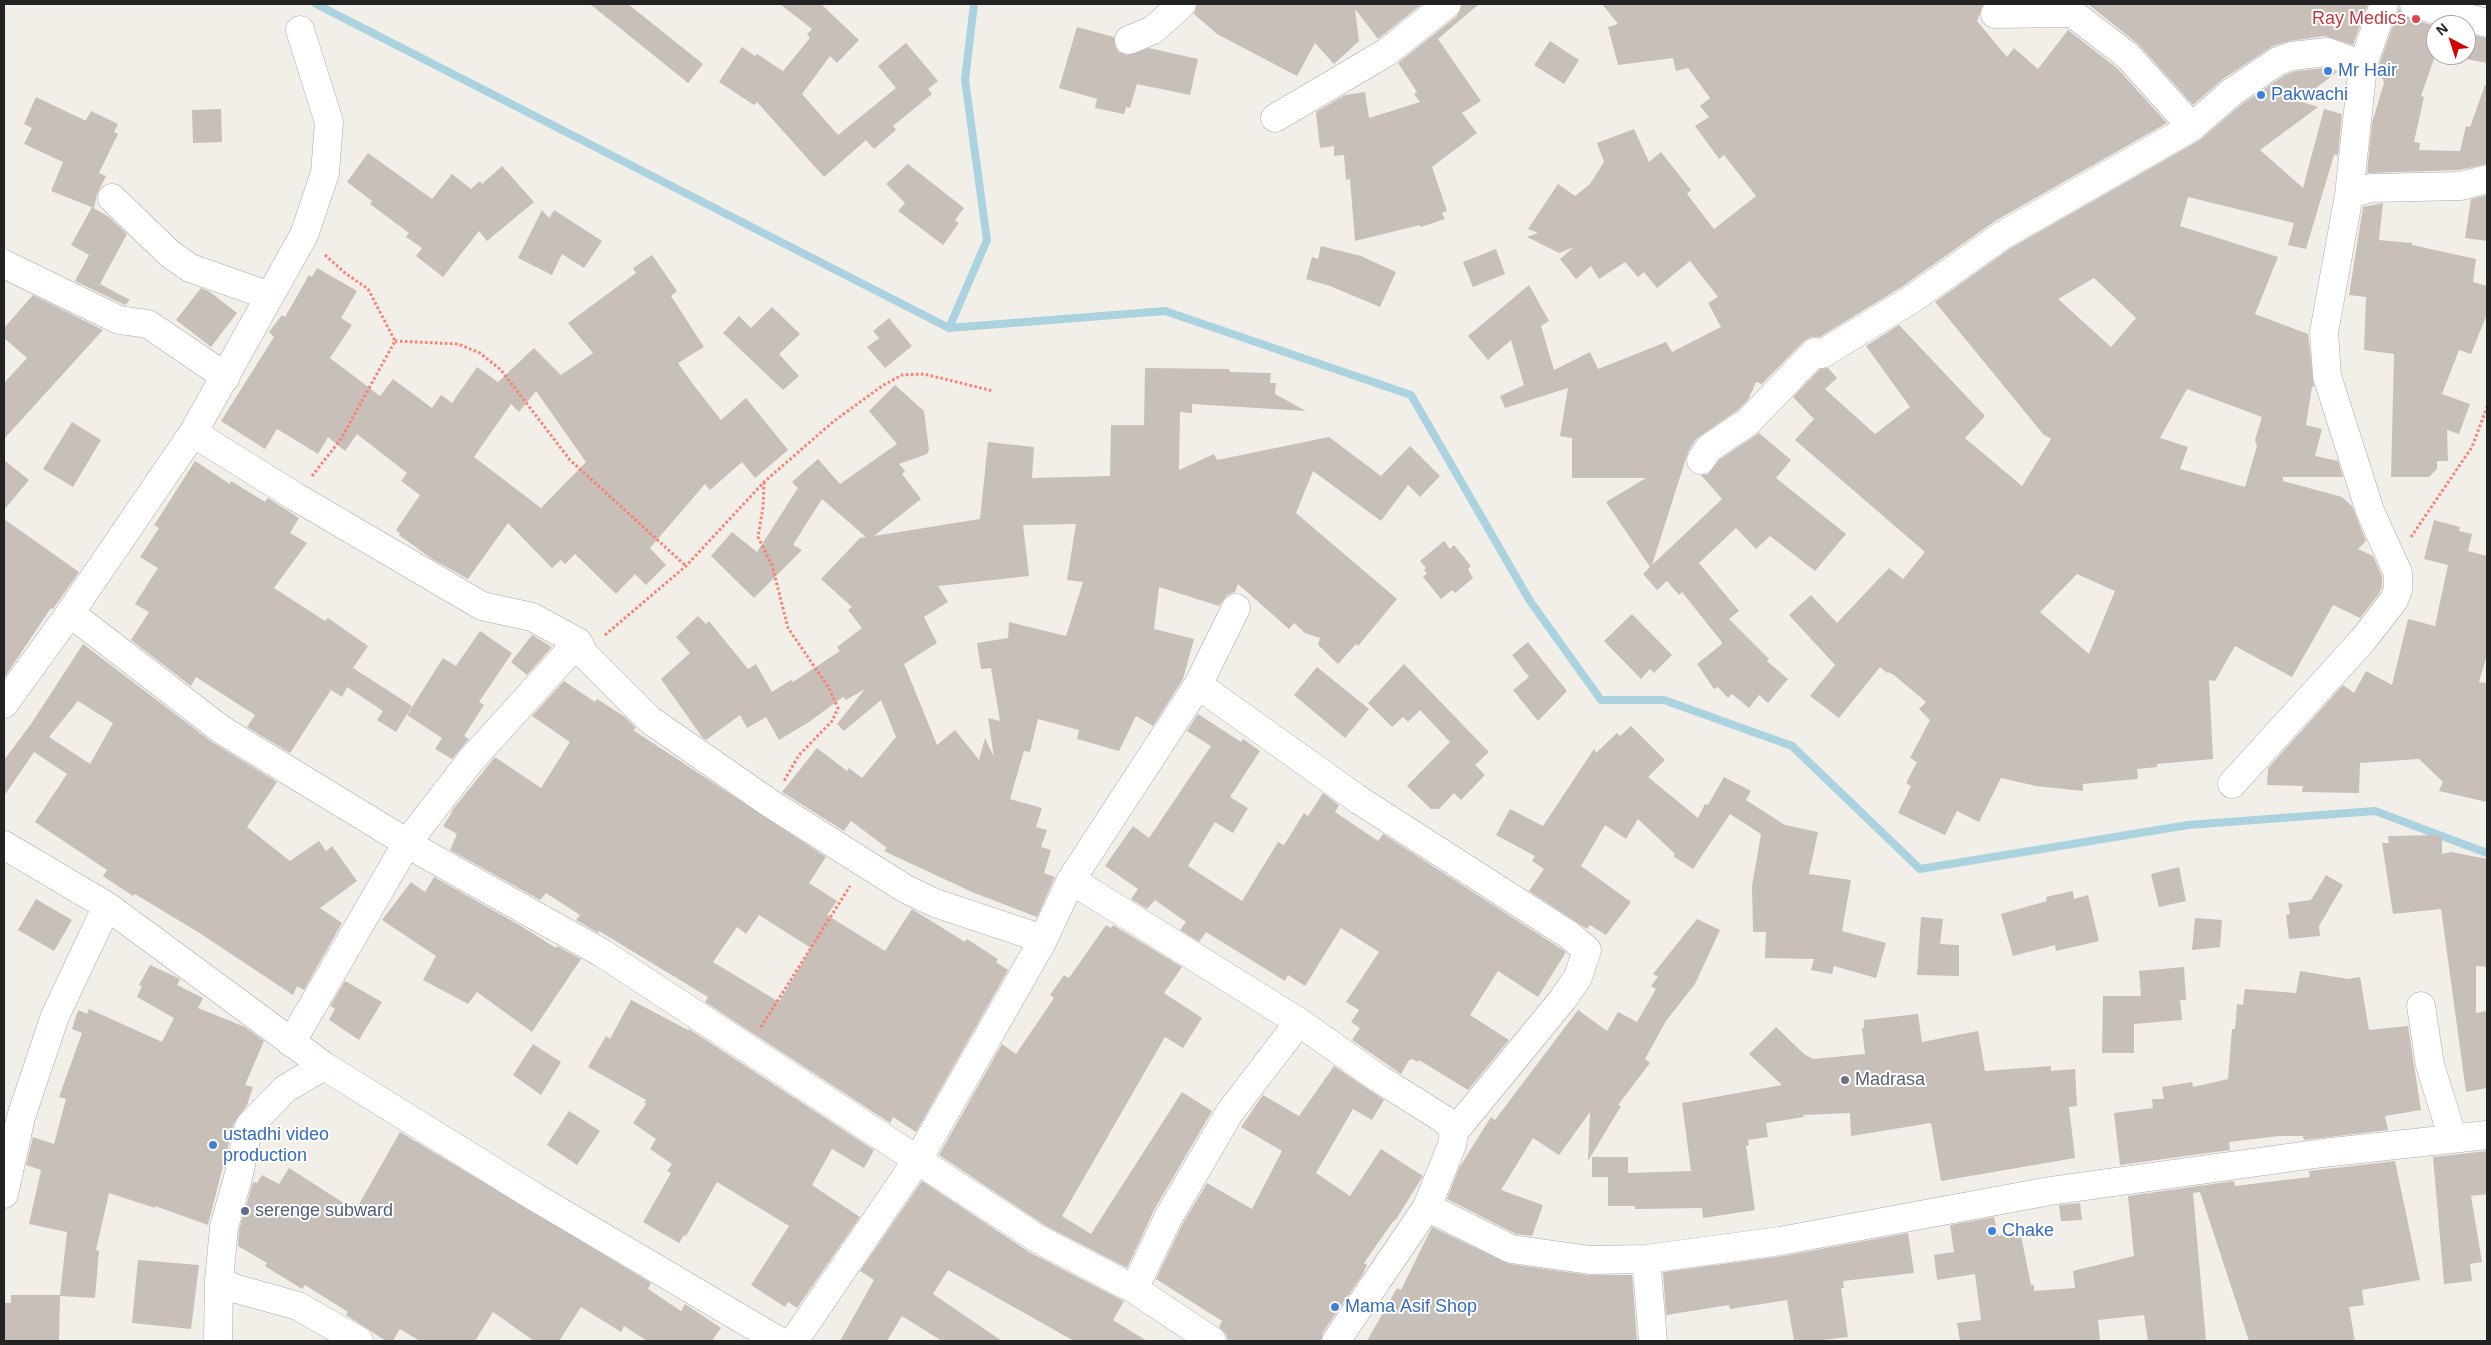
<!DOCTYPE html>
<html>
<head>
<meta charset="utf-8">
<style>
	body { margin:0 }
	#map { position:relative; width:2491px; height:1345px; overflow:hidden; background:#f2efe9; font-family:Helvetica,sans-serif }
	canvas { display:block }
	.frame { position:absolute; inset:0; border:5px solid #222; pointer-events:none }
	.north { position:absolute; left:2426px; top:15px; width:50px; height:50px; box-sizing:border-box; background:#fff; border:1px solid #a7a7a7; border-radius:50%; rotate:320deg; font-size:14px; font-weight:700; line-height:20px; text-align:center; color:#222 }
	.north::after { content:''; display:block; margin:auto; width:18px; height:22px; background:#d40000; clip-path:polygon(50% 0,100% 100%,50% 72%,0 100%) }
</style>
</head>
<body>
<div id="map">
<canvas width="2491" height="1345"></canvas>
<div class="frame"></div>
<div class="north">N</div>
</div>
<script>
const ctx = document.querySelector('canvas').getContext('2d');
ctx.lineJoin = 'round';
const poly = rows => new Path2D(rows.map(r => 'M' + r).join(''));
function stroke(path, color, width, dash) { ctx.strokeStyle = color; ctx.lineWidth = width; ctx.lineCap = dash ? 'butt' : 'round'; ctx.setLineDash(dash || []); ctx.stroke(path); }
function fill(path, color) { ctx.fillStyle = color; ctx.fill(path, 'evenodd'); }
function write(font, color, halo, rows, align = 'center') {
  ctx.font = font + ' Helvetica,sans-serif'; ctx.lineWidth = 4; ctx.setLineDash([]); ctx.textBaseline = 'middle'; ctx.strokeStyle = halo; ctx.fillStyle = color; for (const [text, x, y, turn = 0] of rows) {
    ctx.save(); ctx.translate(x, y); ctx.rotate((+turn || 0) * Math.PI / 180); ctx.textAlign = isNaN(turn) ? turn : align; if (halo) ctx.strokeText(text, 0, 0); ctx.fillText(text, 0, 0); ctx.restore();
  }
}
const stream = poly([
	[316,4,949,328,1165,311,1411,395,1530,601,1601,700,1664,700,1792,746,1920,869,2188,825,2375,811,2487,853],
	[949,328,987,240,965,80,974,4]
]);
const building = poly([
	[590,4,628,4,703,64,688,83],
	[780,4,821,4,859,40,837,63,830,56,802,94,838,135,896,88,878,66,906,43,938,81,928,89,932,94,893,126,896,130,874,149,866,140,824,177,757,102,754,105,719,82,742,47,755,56,757,54,783,71,810,38,807,34,812,29],
	[1197,4,1422,4,1378,39,1355,9,1359,41,1334,64,1315,43,1297,76,1217,34,1194,14],
	[1462,4,1479,4,1438,39,1481,101,1462,113,1477,133,1432,167,1447,211,1442,213,1445,219,1421,227,1420,225,1355,241,1350,179,1346,180,1344,155,1334,156,1334,146,1320,148,1316,112,1345,95,1365,92,1369,118,1420,102,1414,94,1417,92,1398,63,1457,16],
	[1602,4,1984,4,1977,21,2007,57,2014,48,2038,69,2068,30,2117,68,2167,123,1995,221,1903,286,1820,337,1811,337,1804,341,1762,384,1756,382,1748,400,1738,410,1696,439,1688,452,1652,565,1722,499,1701,475,1708,474,1720,459,1759,433,1791,460,1776,478,1846,534,1815,571,1770,536,1756,549,1736,528,1699,563,1739,611,1729,619,1769,659,1767,661,1788,679,1768,703,1759,695,1749,708,1732,694,1728,698,1718,687,1714,689,1697,664,1722,644,1721,641,1682,592,1679,595,1667,581,1657,590,1643,574,1650,567,1606,502,1646,478,1572,478,1572,438,1560,436,1568,388,1505,408,1500,396,1524,385,1511,340,1488,360,1468,336,1529,285,1549,321,1541,326,1554,370,1590,352,1598,369,1666,342,1672,352,1721,327,1708,303,1718,297,1690,261,1657,288,1644,272,1638,277,1625,262,1599,279,1591,266,1576,279,1560,259,1574,247,1559,253,1527,237,1538,233,1528,229,1558,184,1575,196,1590,184,1604,162,1597,143,1634,129,1649,162,1661,152,1691,190,1687,194,1714,229,1756,196,1724,155,1719,159,1695,126,1709,117,1700,106,1710,98,1688,68,1676,71,1673,58,1618,65,1608,27,1618,24],
	[2088,4,2368,4,2353,45,2325,36,2290,41,2273,46,2223,79,2193,105,2139,45],
	[2399,8,2403,15,2410,19,2436,26,2436,53,2421,96,2424,97,2414,142,2420,143,2419,150,2460,151,2466,126,2470,127,2485,85,2487,86,2487,164,2459,170,2367,173,2372,123,2384,83,2383,79,2377,77,2378,68],
	[1077,27,1114,37,1115,46,1119,52,1127,55,1149,48,1198,59,1190,95,1137,84,1130,108,1126,107,1124,114,1095,108,1097,99,1059,88],
	[2466,34,2487,38,2487,63,2445,55,2466,55],
	[1550,41,1579,60,1564,84,1534,65],
	[2325,68,2337,72,2299,101,2318,107,2260,150,2303,188,2324,109,2342,114,2338,155,2334,155,2306,249,2288,245,2294,223,2188,197,2180,226,2278,257,2255,314,2308,334,2314,387,2312,387,2306,425,2322,429,2315,456,2338,461,2343,477,2283,477,2283,481,2342,497,2352,506,2366,541,2358,549,2373,556,2382,576,2382,587,2378,595,2360,618,2333,605,2292,677,2235,646,2215,681,2209,680,2213,759,2157,764,2157,767,2137,769,2138,779,2083,784,2083,791,2036,786,2001,778,1979,822,1957,811,1945,835,1898,813,1911,786,1906,783,1917,762,1910,758,1930,720,1919,709,1926,702,1894,675,1888,672,1887,673,1880,667,1839,718,1810,696,1835,665,1789,615,1811,595,1837,623,1889,568,1903,579,1925,552,1795,440,1814,419,1793,397,1820,369,1828,368,1837,378,1825,389,1875,434,1910,407,1866,346,1899,325,1985,416,1965,438,2022,486,2051,439,2043,434,1935,302,2011,248,2200,140,2242,104,2285,75,2296,71],
	[2094,278,2136,318,2111,347,2058,299],
	[2187,389,2262,417,2255,440,2257,446,2245,487,2180,469,2188,447,2160,438],
	[2077,574,2115,591,2089,654,2040,612],
	[36,97,84,120,86,120,91,111,118,124,114,132,118,134,99,173,106,176,97,194,94,208,51,191,63,162,24,144,32,128,24,124],
	[221,109,222,142,193,143,192,110],
	[368,153,432,199,452,174,471,189,480,181,482,184,502,166,534,202,487,241,479,231,443,277,416,256,422,248,406,237,409,233,370,204,372,201,347,182],
	[908,164,964,208,955,220,959,223,943,245,898,211,905,203,886,184],
	[2487,195,2487,241,2465,238,2471,199],
	[2383,203,2379,240,2412,243,2412,245,2476,259,2473,282,2487,286,2487,314,2471,354,2459,350,2442,394,2470,404,2459,434,2447,430,2448,461,2437,461,2437,469,2429,477,2391,477,2394,354,2364,350,2366,297,2349,295,2363,207],
	[92,207,109,217,127,234,100,284,130,300,125,305,75,281,89,255,71,245],
	[542,210,549,218,554,210,602,241,584,268,562,254,552,275,518,258],
	[1321,246,1361,256,1396,272,1380,307,1330,286,1306,279,1312,257,1318,259],
	[1496,249,1505,274,1473,287,1463,262],
	[652,255,677,291,671,296,704,347,678,363,692,383,721,420,746,398,788,450,755,478,742,462,710,490,705,484,650,548,666,565,646,585,635,574,616,594,575,554,565,564,561,560,552,568,508,523,468,579,432,559,399,535,400,533,396,530,420,495,401,481,407,473,357,434,345,451,328,437,318,454,277,429,265,449,221,421,274,337,269,332,282,315,285,317,309,275,312,277,317,268,357,291,341,318,352,325,330,358,380,396,393,379,432,408,441,395,452,403,477,367,498,382,534,348,561,375,593,353,568,323,636,273,633,268],
	[536,391,586,462,541,508,474,457,511,404,519,412],
	[201,288,210,292,237,313,211,347,176,320],
	[33,295,103,330,4,439,4,383,27,358,4,338,4,328],
	[772,307,800,334,779,354,799,376,783,390,723,333,739,316,751,328],
	[889,318,912,346,885,368,867,347,879,338,873,331],
	[1145,368,1229,369,1230,372,1271,373,1270,383,1276,383,1275,394,1306,411,1192,404,1192,413,1180,412,1179,470,1214,454,1217,460,1329,437,1381,476,1410,446,1440,476,1420,497,1408,485,1381,521,1313,471,1296,513,1397,599,1358,646,1356,644,1338,664,1318,645,1320,638,1305,633,1294,623,1289,629,1238,584,1235,592,1227,595,1219,606,1159,587,1154,629,1194,639,1183,679,1153,726,1136,716,1119,751,1077,739,1079,730,1038,719,1030,752,1024,751,1010,799,1042,808,1036,827,1047,830,1041,847,1051,850,1044,873,1055,877,1037,917,972,892,884,851,887,848,851,821,844,831,782,792,817,748,847,771,849,768,862,778,896,737,881,700,844,731,837,724,865,689,846,700,843,697,809,722,779,740,766,717,747,728,740,715,706,740,702,737,661,679,690,653,676,637,698,616,706,624,709,621,748,669,756,664,772,692,791,680,793,682,840,651,837,647,862,628,848,610,852,607,821,579,860,538,866,537,822,499,793,545,802,550,754,598,711,556,732,532,757,552,798,488,792,482,818,459,840,484,897,444,869,411,895,385,924,411,929,450,927,454,899,464,905,471,902,474,921,499,874,536,980,519,988,442,1034,447,1032,478,1110,476,1111,425,1144,425],
	[1076,524,1067,580,1083,582,1066,636,1009,622,1008,638,977,643,981,669,991,668,1000,721,988,718,994,757,985,738,979,760,955,730,937,745,904,664,937,643,924,617,948,602,938,586,1029,576,1023,525],
	[72,422,101,440,73,487,43,469],
	[4,460,29,480,4,510],
	[195,461,230,484,231,481,265,502,268,498,299,518,290,533,307,543,274,588,325,621,328,618,368,646,353,668,412,706,396,732,377,720,383,711,347,687,342,697,331,690,290,753,247,727,255,715,196,677,191,686,131,640,149,612,135,604,158,568,140,557,159,528,154,525,160,516],
	[4,519,79,572,53,609,51,608,4,678],
	[2434,520,2460,527,2459,531,2472,534,2468,551,2487,556,2487,655,2479,682,2487,683,2487,802,2439,791,2443,782,2419,759,2360,763,2359,793,2302,792,2303,786,2267,785,2268,768,2343,685,2354,693,2366,671,2392,685,2408,619,2435,626,2448,565,2424,559],
	[1444,541,1450,549,1454,545,1471,566,1468,569,1473,578,1455,593,1452,590,1441,599,1423,577,1427,573,1424,570,1426,568,1420,561],
	[1632,614,1672,655,1654,673,1650,669,1641,679,1604,641],
	[480,631,512,653,479,702,484,705,464,736,469,739,452,759,435,749,442,738,407,715,443,658,456,666],
	[532,635,552,647,527,675,511,662],
	[1528,642,1567,691,1538,721,1513,690,1529,677,1512,655],
	[83,644,212,742,277,782,247,827,290,861,319,841,326,851,332,846,357,881,320,908,342,923,304,990,297,986,293,995,201,934,135,894,133,896,103,876,107,870,35,822,67,774,34,752,4,796,4,760,31,724],
	[78,701,113,723,90,764,49,737],
	[1404,664,1489,752,1475,765,1485,775,1461,800,1454,793,1439,809,1431,809,1407,786,1450,742,1420,710,1408,722,1403,717,1392,727,1368,703],
	[1317,667,1369,709,1345,738,1294,695],
	[564,681,595,702,597,699,625,717,636,728,633,730,826,857,809,883,837,901,827,915,885,951,912,909,965,942,967,939,998,959,996,962,1008,970,916,1132,893,1117,890,1123,705,1002,708,997,599,931,598,933,576,920,580,915,546,893,540,900,450,850,457,834,443,826,453,811,450,813,495,757,541,788,570,742,532,716],
	[759,915,811,948,779,1002,713,962,737,927,746,934],
	[1198,714,1241,742,1243,739,1260,751,1230,797,1248,808,1233,833,1215,822,1188,866,1242,901,1278,842,1284,845,1304,813,1308,816,1323,793,1339,805,1335,812,1378,841,1383,834,1566,952,1538,997,1498,971,1470,1015,1509,1040,1468,1090,1419,1060,1418,1062,1412,1059,1409,1060,1401,1074,1352,1040,1360,1028,1351,1022,1359,1010,1346,1002,1379,952,1341,928,1305,986,1288,975,1285,981,1206,932,1199,942,1180,930,1186,922,1155,900,1147,909,1131,899,1138,889,1105,866,1133,826,1149,838,1211,746,1187,731],
	[1631,726,1665,760,1648,777,1698,818,1705,804,1708,805,1724,777,1751,791,1746,800,1785,825,1818,832,1809,874,1851,880,1842,931,1886,943,1876,978,1834,966,1832,974,1811,970,1814,959,1765,958,1766,932,1753,932,1752,886,1761,834,1730,814,1693,869,1673,856,1675,854,1638,819,1626,839,1605,825,1581,866,1631,902,1606,935,1590,925,1587,929,1529,891,1544,869,1532,861,1535,856,1496,835,1510,809,1543,826,1594,749,1596,753,1617,733,1620,736],
	[2442,835,2442,854,2451,852,2487,859,2487,967,2476,966,2476,1013,2487,1011,2487,1088,2466,1092,2441,909,2393,914,2382,843,2389,843,2388,836],
	[2179,867,2186,901,2159,907,2151,874],
	[2326,875,2343,885,2319,926,2320,936,2289,939,2286,915,2290,914,2288,903,2311,900],
	[434,877,521,926,556,948,557,946,581,959,532,1032,477,992,468,1004,423,980,436,956,382,920,411,882,425,892],
	[2073,891,2074,899,2088,895,2099,941,2056,951,2055,945,2013,956,2001,914,2047,901,2046,897],
	[36,899,72,920,54,951,18,930],
	[1921,917,1943,919,1940,944,1959,945,1959,976,1917,975],
	[2195,918,2222,920,2220,947,2192,950],
	[1697,919,1720,930,1695,984,1666,1021,1645,1059,1650,1063,1618,1105,1621,1106,1588,1161,1590,1112,1559,1155,1533,1138,1501,1190,1543,1205,1532,1236,1516,1234,1447,1199,1459,1168,1491,1117,1495,1120,1578,1010,1607,1031,1618,1012,1637,1022,1656,989,1651,986,1658,977,1653,974],
	[1106,925,1111,928,1113,925,1182,967,1164,993,1202,1018,1183,1048,1165,1037,1062,1216,1091,1234,1182,1092,1212,1111,1154,1210,1127,1268,1046,1226,939,1155,1002,1044,1016,1054,1054,998,1050,995,1064,975,1069,978],
	[150,965,178,978,180,979,177,985,203,998,198,1008,245,1027,264,1041,245,1085,253,1087,247,1105,234,1123,208,1225,155,1206,155,1208,109,1193,96,1250,99,1251,95,1298,60,1296,59,1341,4,1341,4,1303,11,1303,11,1295,60,1295,67,1232,29,1224,41,1170,26,1165,33,1137,54,1144,66,1099,59,1097,82,1033,72,1029,78,1010,87,1014,89,1009,162,1042,174,1018,137,997,142,986,139,985],
	[2184,967,2186,1000,2180,1000,2182,1020,2134,1024,2134,1053,2102,1053,2103,996,2141,996,2139,971],
	[2300,971,2348,979,2360,977,2369,1030,2408,1026,2421,1110,2385,1116,2388,1130,2304,1140,2303,1136,2279,1136,2229,1142,2230,1150,2120,1165,2114,1113,2153,1108,2152,1099,2164,1099,2162,1087,2192,1082,2193,1087,2228,1079,2232,1029,2235,1029,2237,1004,2243,1005,2245,989,2296,993],
	[345,981,382,1002,359,1040,329,1020,335,1009,330,1006],
	[631,1000,688,1030,689,1029,874,1150,864,1168,832,1149,812,1185,860,1217,797,1308,788,1302,785,1307,751,1285,789,1226,717,1182,686,1236,684,1235,679,1243,643,1222,671,1173,667,1171,672,1164,650,1149,656,1139,633,1123,646,1104,644,1102,646,1100,588,1067,606,1036,610,1039],
	[1918,1014,1922,1042,1978,1031,1985,1071,2051,1066,2051,1071,2075,1069,2077,1106,2069,1107,2075,1158,1941,1181,1931,1123,1851,1136,1850,1113,1803,1115,1804,1117,1766,1123,1768,1137,1748,1140,1749,1145,1746,1146,1755,1210,1703,1218,1702,1208,1635,1209,1635,1206,1608,1206,1608,1177,1592,1177,1592,1157,1628,1157,1628,1173,1691,1171,1682,1103,1782,1085,1749,1054,1776,1027,1804,1054,1813,1059,1865,1054,1862,1028,1864,1028,1864,1020],
	[533,1044,561,1062,541,1095,513,1075],
	[1334,1066,1384,1100,1372,1120,1353,1109,1316,1173,1350,1196,1381,1149,1423,1176,1395,1221,1394,1220,1364,1263,1367,1265,1363,1274,1323,1332,1321,1341,1228,1341,1226,1334,1219,1327,1222,1321,1156,1279,1182,1225,1207,1183,1252,1209,1282,1151,1241,1127,1263,1095,1299,1116],
	[569,1111,600,1131,577,1165,547,1145],
	[400,1132,651,1283,648,1289,681,1311,685,1304,721,1328,712,1341,647,1341,624,1326,621,1332,581,1307,559,1341,534,1341,493,1312,475,1341,420,1341,400,1329,393,1341,386,1341,346,1315,348,1312,305,1285,302,1289,265,1266,267,1263,238,1246,239,1230,253,1182,257,1183,262,1175,279,1184,289,1168,350,1207,352,1203,358,1206],
	[2487,1151,2487,1194,2471,1196,2482,1262,2470,1264,2472,1281,2444,1284,2433,1157],
	[2395,1161,2420,1280,2362,1290,2364,1305,2349,1307,2355,1341,2249,1341,2200,1192,2193,1193,2206,1341,2148,1341,2144,1315,2098,1320,2100,1341,1960,1341,1957,1323,1981,1320,1975,1274,1937,1280,1934,1255,1954,1252,1950,1225,1994,1217,1998,1236,2020,1231,2031,1285,2034,1285,2034,1291,2075,1288,2073,1271,2134,1256,2128,1196,2234,1181,2235,1186,2310,1177,2309,1171],
	[922,1181,1029,1252,1124,1301,1113,1320,1147,1341,1074,1341,948,1270,933,1294,1002,1341,942,1341,902,1316,887,1341,840,1341,874,1280,860,1271],
	[2080,1203,2082,1220,2061,1221,2059,1205],
	[1432,1227,1509,1264,1588,1275,1632,1275,1637,1341,1367,1341,1397,1288,1401,1290],
	[1908,1233,1914,1273,1843,1281,1844,1288,1841,1288,1848,1337,1814,1341,1794,1341,1787,1300,1730,1309,1729,1305,1666,1315,1663,1272,1783,1256],
	[138,1260,199,1265,191,1329,132,1323]
]);
const path = poly([
	[395,341,458,344,480,353,501,370,570,460,686,566],
	[312,476,341,439,395,341,368,289,345,273,324,254],
	[764,482,763,507,758,537,772,565,788,628,829,688,838,708,832,721,799,755,784,781],
	[2411,537,2472,447,2487,407],
	[605,635,686,566,764,482,834,421,882,386,902,375,924,374,993,391],
	[761,1027,850,886]
]);
const minor = poly([
	[2414,4,2487,23],
	[1995,14,2072,13,2128,56,2192,127],
	[1129,40,1153,30,1182,4],
	[1275,118,1387,52,1447,4],
	[2349,195,2371,188,2461,186,2487,179],
	[112,198,170,254,190,268,270,296],
	[4,264,119,320,148,324,226,377],
	[193,433,296,497,482,606,532,617,578,642,584,654,650,720,771,804,904,888,935,903,1028,934,1042,942],
	[1701,460,1709,448,1748,422,1815,352,1822,354,1912,299,2003,235,2192,127,2232,92,2278,61,2292,56,2327,52,2363,65],
	[70,613,222,730,427,855,602,953,1038,1239,1134,1289,1212,1341],
	[1198,685,1359,800,1569,935,1587,950,1578,977,1563,999,1454,1132,1452,1145,1427,1207,1336,1341],
	[4,704,70,613,193,433,304,235,325,173,329,122,300,30],
	[2232,784,2363,640,2394,600,2398,590,2398,573,2370,511,2327,376,2324,332,2349,195,2363,65,2384,4],
	[4,845,107,906,324,1066,535,1197,779,1341],
	[1071,880,1299,1022,1378,1078,1445,1120,1454,1132],
	[2421,1006,2430,1065,2453,1139],
	[291,1043,407,843,471,760,578,642],
	[4,1194,21,1117,55,1016,107,906],
	[1427,1207,1511,1249,1590,1260,1646,1259,1780,1241,2050,1191,2323,1153,2487,1135],
	[1646,1259,1653,1341],
	[219,1281,237,1289,298,1306,359,1341],
	[1134,1289,1168,1218,1230,1112,1299,1022],
	[218,1341,219,1281,224,1227,239,1174,249,1126,285,1089,324,1066],
	[794,1341,920,1156,1042,942,1071,880,1198,685,1236,608]
]);
const markers = [
	[2416,19,5,"#e0444e"],
	[2328,71,5,"#3f7fe0"],
	[2261,95,5,"#3f7fe0"],
	[1845,1080,5,"#6b7280"],
	[213,1145,5,"#3f7fe0"],
	[245,1211,5,"#5c6f8a"],
	[1992,1231,5,"#3f7fe0"],
	[1335,1307,5,"#3f7fe0"]
];
const healthNames = [
	["Ray Medics",2406,19]
];
const shopNames = [
	["Mr Hair",2338,71],
	["Pakwachi",2271,95],
	["ustadhi video",223,1135],
	["production",223,1156],
	["Chake",2002,1231],
	["Mama Asif Shop",1345,1307]
];
const worshipNames = [
	["Madrasa",1855,1080]
];
const serviceNames = [
	["serenge subward",255,1211]
];
stroke(stream, '#aad3df', 8);
fill(building, '#c7bfb8');
stroke(minor, '#a9a9a9', 29);
stroke(path, '#fa8072', 3, [2.5, 2.5]);
stroke(minor, '#fff', 28);
for (const [x, y, r, color] of markers) { const dot = new Path2D(); dot.arc(x, y, r, 0, 2 * Math.PI); ctx.fillStyle = color; ctx.fill(dot); stroke(dot, '#fff', 2); }
write('18px', '#be3a42', '#fff', healthNames, 'right');
write('18px', '#366cbe', '#fff', shopNames, 'left');
write('18px', '#5b616d', '#fff', worshipNames, 'left');
write('18px', '#4e5e75', '#fff', serviceNames, 'left');
</script>
</body>
</html>
